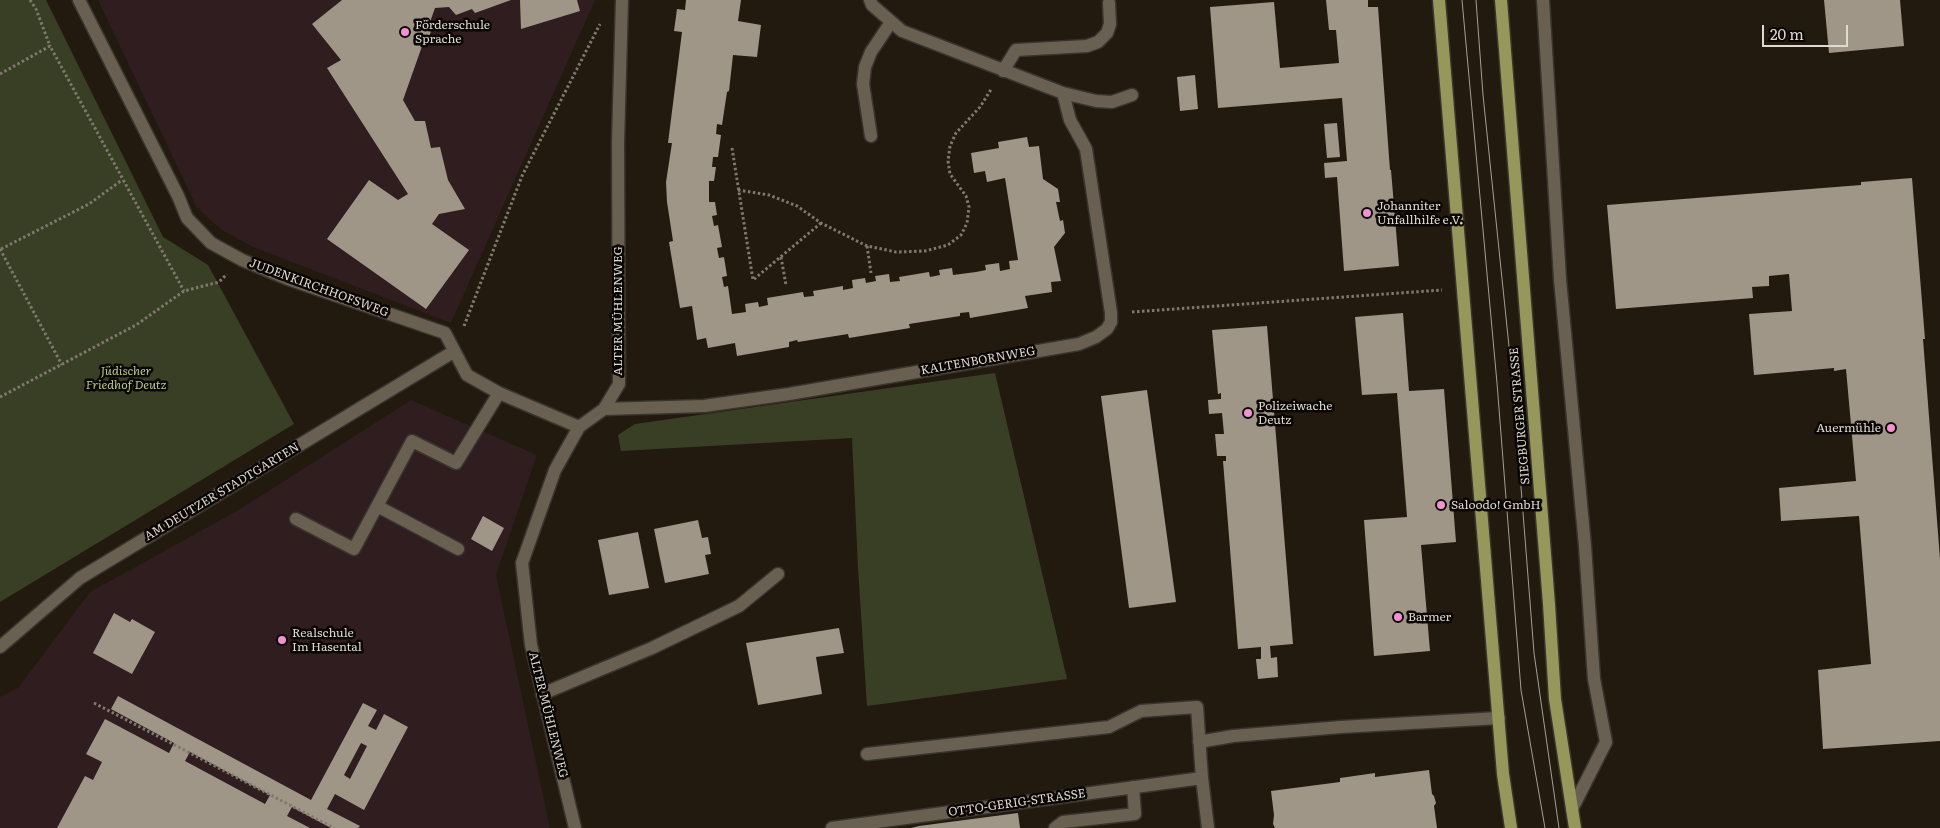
<!DOCTYPE html>
<html>
<head>
<meta charset="utf-8">
<style>
	body { margin:0 }
	#map { position:relative; width:1940px; height:828px; overflow:hidden; background:#221a0e; font-family:Literata,serif }
	canvas { display:block }
	.scale { position:absolute; left:1762px; top:25px; width:86px; height:22px; box-sizing:border-box; border:2px solid #ded9d1; border-top:0; padding-left:6px; font-size:15px; line-height:18px; white-space:nowrap; color:#ded9d1; -webkit-text-stroke:4px #090603; paint-order:stroke }
</style>
</head>
<body>
<div id="map">
<canvas width="1940" height="828"></canvas>
<div class="scale">20 m</div>
</div>
<script>
const ctx = document.querySelector('canvas').getContext('2d');
ctx.lineJoin = 'round';
function fill(path, color) { ctx.fillStyle = color; ctx.fill(path, 'evenodd'); }
const poly = rows => new Path2D(rows.map(r => 'M' + r).join(''));
function stroke(path, color, width, dash) { ctx.strokeStyle = color; ctx.lineWidth = width; ctx.lineCap = dash ? 'butt' : 'round'; ctx.setLineDash(dash || []); ctx.stroke(path); }
function write(font, color, halo, rows, align = 'center') {
  ctx.font = font + ' Literata,serif'; ctx.lineWidth = 5; ctx.setLineDash([]); ctx.textBaseline = 'middle'; ctx.strokeStyle = halo; ctx.fillStyle = color; for (const [text, x, y, turn = 0] of rows) {
    ctx.save(); ctx.translate(x, y); ctx.rotate((+turn || 0) * Math.PI / 180); ctx.textAlign = isNaN(turn) ? turn : align; if (halo) ctx.strokeText(text, 0, 0); ctx.fillText(text, 0, 0); ctx.restore();
  }
}
const education = poly([
	[98,0,595,0,451,323,253,247,222,230,197,208],
	[411,400,537,455,496,575,550,828,0,828,0,697,18,688,90,592,242,508]
]);
const green = poly([
	[0,0,46,0,163,237,208,265,294,424,0,602],
	[995,373,1067,679,867,706,858,568,852,438,621,451,618,435,635,424]
]);
const building = poly([
	[342,0,511,0,475,13,472,9,456,15,449,7,435,8,430,22,434,23,429,37,426,35,403,100,415,121,425,121,431,148,440,147,448,180,465,209,439,214,432,224,469,250,426,309,327,239,369,180,398,200,408,194,327,68,341,60,312,24],
	[520,0,577,0,580,11,521,29],
	[686,0,741,0,738,21,761,25,757,57,733,55,729,91,727,92,722,125,717,124,716,134,721,135,718,157,713,157,712,167,716,167,714,181,709,181,709,202,715,202,717,215,712,216,714,226,718,225,722,247,717,248,719,258,724,257,727,276,722,277,724,287,728,286,732,314,746,312,745,304,758,302,759,307,768,305,767,298,803,292,804,297,814,296,813,291,843,286,843,290,853,288,852,280,865,278,866,283,876,281,875,276,889,274,890,282,900,281,899,277,929,272,930,277,940,275,939,270,952,268,953,275,976,272,986,270,985,265,999,263,1000,271,1010,269,1009,261,1018,260,1005,178,987,182,985,171,974,173,971,153,999,148,998,142,1027,137,1029,147,1039,146,1043,179,1058,189,1060,202,1056,202,1060,221,1063,220,1065,233,1054,247,1061,281,1051,282,1052,292,1025,296,1028,308,970,318,969,312,960,313,960,316,909,324,910,328,849,338,848,334,798,342,797,340,789,342,789,347,737,356,735,343,708,348,706,338,697,340,692,306,680,308,669,242,673,241,667,202,666,182,672,143,668,143,682,32,674,31,677,9,685,10],
	[1326,0,1368,0,1368,7,1378,7,1390,170,1391,170,1399,266,1344,271,1337,177,1325,178,1324,163,1347,161,1342,98,1218,108,1210,7,1274,2,1280,68,1339,63,1336,30,1329,30],
	[1824,0,1900,0,1904,46,1829,53],
	[1195,75,1198,109,1180,111,1177,77],
	[1337,123,1340,157,1327,158,1324,124],
	[1912,178,1925,339,1923,339,1940,559,1940,741,1823,749,1818,670,1871,664,1859,516,1781,521,1779,488,1856,481,1846,369,1834,371,1834,368,1754,375,1749,314,1792,311,1789,274,1769,276,1769,286,1752,287,1753,298,1616,309,1607,205,1861,185,1861,182],
	[1403,313,1409,391,1444,389,1456,542,1421,545,1430,651,1374,656,1364,520,1407,517,1397,393,1362,395,1355,317],
	[1267,326,1293,644,1270,646,1271,658,1277,657,1278,677,1258,679,1256,659,1261,659,1261,647,1238,649,1223,461,1226,461,1226,456,1217,456,1215,434,1224,434,1222,413,1209,414,1208,400,1221,399,1221,393,1218,394,1212,330],
	[1147,390,1176,602,1129,608,1101,396],
	[483,516,504,528,492,551,471,539],
	[698,520,702,538,708,537,711,554,705,555,709,574,665,583,654,529],
	[638,532,649,588,609,595,598,540],
	[114,613,130,622,132,619,155,632,132,674,93,653],
	[839,628,844,653,816,657,822,694,758,705,746,643],
	[118,696,311,800,363,703,377,710,368,726,376,730,384,714,408,727,364,810,335,794,327,809,360,826,358,828,331,828,292,807,287,816,310,828,57,828,85,776,93,780,102,762,86,754,105,719,169,753,174,743,111,709],
	[361,743,367,746,350,779,344,775],
	[190,752,270,795,265,804,185,761],
	[1429,770,1432,794,1434,796,1436,803,1434,806,1437,828,1275,828,1273,824,1274,815,1271,791,1340,782,1340,778,1375,773,1375,777],
	[1018,813,1020,828,911,828,919,826]
]);
const path = poly([
	[30,0,36,9,50,46],
	[0,74,50,46,184,291],
	[732,148,753,280,821,223],
	[738,190,769,195,797,206,821,223,867,246,896,252,925,251,948,245,961,235,967,223,969,207,966,196,950,174,948,161,950,146,956,133,980,107,992,88],
	[867,246,871,273],
	[0,249,62,365],
	[1,249,89,204,122,180],
	[781,257,786,285],
	[1132,312,1442,290],
	[464,326,522,176,600,24],
	[0,397,136,325,184,291,219,282,227,274],
	[94,703,334,828]
]);
const minor = poly([
	[79,0,178,196,187,218,211,243,242,260,288,279,445,333,467,375,499,393,579,427],
	[870,0,872,5,902,31,1063,93,1096,101,1112,102,1132,95],
	[1543,0,1560,279,1585,546,1594,679,1606,742,1572,809],
	[1003,71,1016,50,1087,46,1098,42,1107,33,1110,24,1109,3],
	[871,136,863,84,865,67,871,52,891,22],
	[604,409,704,406,789,394,1079,344,1096,337,1107,329,1111,322,1111,313,1086,149,1070,120,1063,93],
	[377,506,458,549],
	[296,519,354,549,412,441,456,463,499,393],
	[0,647,80,578,453,352],
	[542,694,652,648,739,606,778,574],
	[1199,742,1233,736,1341,727,1499,718],
	[867,754,1109,727,1141,711,1197,707,1202,778],
	[575,828,531,645,522,563,555,470,579,427,604,409,619,384,618,142,622,0],
	[832,828,1202,778,1208,828],
	[1055,828,1063,822,1135,814,1133,787]
]);
const major = poly([
	[1439,0,1503,774,1511,828],
	[1501,0,1549,604,1555,699,1575,828]
]);
const tram = poly([
	[1462,0,1497,383,1521,690,1545,828],
	[1476,0,1483,95,1513,385,1534,653,1559,828]
]);
const markers = [
	[405,32,5,"#f491d4"],
	[1367,213,5,"#f491d4"],
	[1248,413,5,"#f491d4"],
	[1891,428,5,"#f491d4"],
	[1441,505,5,"#f491d4"],
	[1398,617,5,"#f491d4"],
	[282,640,5,"#f491d4"]
];
const poiNames = [
	["Förderschule",415,25],
	["Sprache",415,39],
	["Johanniter",1377,206],
	["Unfallhilfe e.V.",1377,220],
	["Polizeiwache",1258,406],
	["Deutz",1258,420],
	["Auermühle",1881,428,"right"],
	["Saloodo! GmbH",1451,505],
	["Barmer",1408,617],
	["Realschule",292,633],
	["Im Hasental",292,647]
];
const streetNames = [
	["JUDENKIRCHHOFSWEG",319,288,20],
	["ALTER MÜHLENWEG",618,311,-90],
	["KALTENBORNWEG",978,361,-10],
	["SIEGBURGER STRASSE",1520,416,-95],
	["AM DEUTZER STADTGARTEN",222,492,-31],
	["ALTER MÜHLENWEG",548,715,76],
	["OTTO-GERIG-STRASSE",1017,803,-8]
];
const parkNames = [
	["Jüdischer",126,371],
	["Friedhof Deutz",126,385]
];
fill(education, '#2f1d1f');
fill(green, '#393f24');
fill(building, '#a09687');
stroke(minor, '#39342e', 15);
stroke(major, '#39342e', 15);
stroke(path, '#7f786e', 3, [2.5, 2.5]);
stroke(minor, '#696052', 12);
stroke(major, '#95985a', 12);
stroke(tram, '#a49e95', 1);
for (const [x, y, r, color] of markers) { const dot = new Path2D(); dot.arc(x, y, r, 0, 2 * Math.PI); ctx.fillStyle = color; ctx.fill(dot); stroke(dot, '#090603', 2); }
write('12px', '#ded9d1', '#090603', poiNames, 'left');
write('12px', '#ded9d1', '#090603', streetNames);
write('italic 12px', '#b8c985', '#090603', parkNames);
</script>
</body>
</html>
